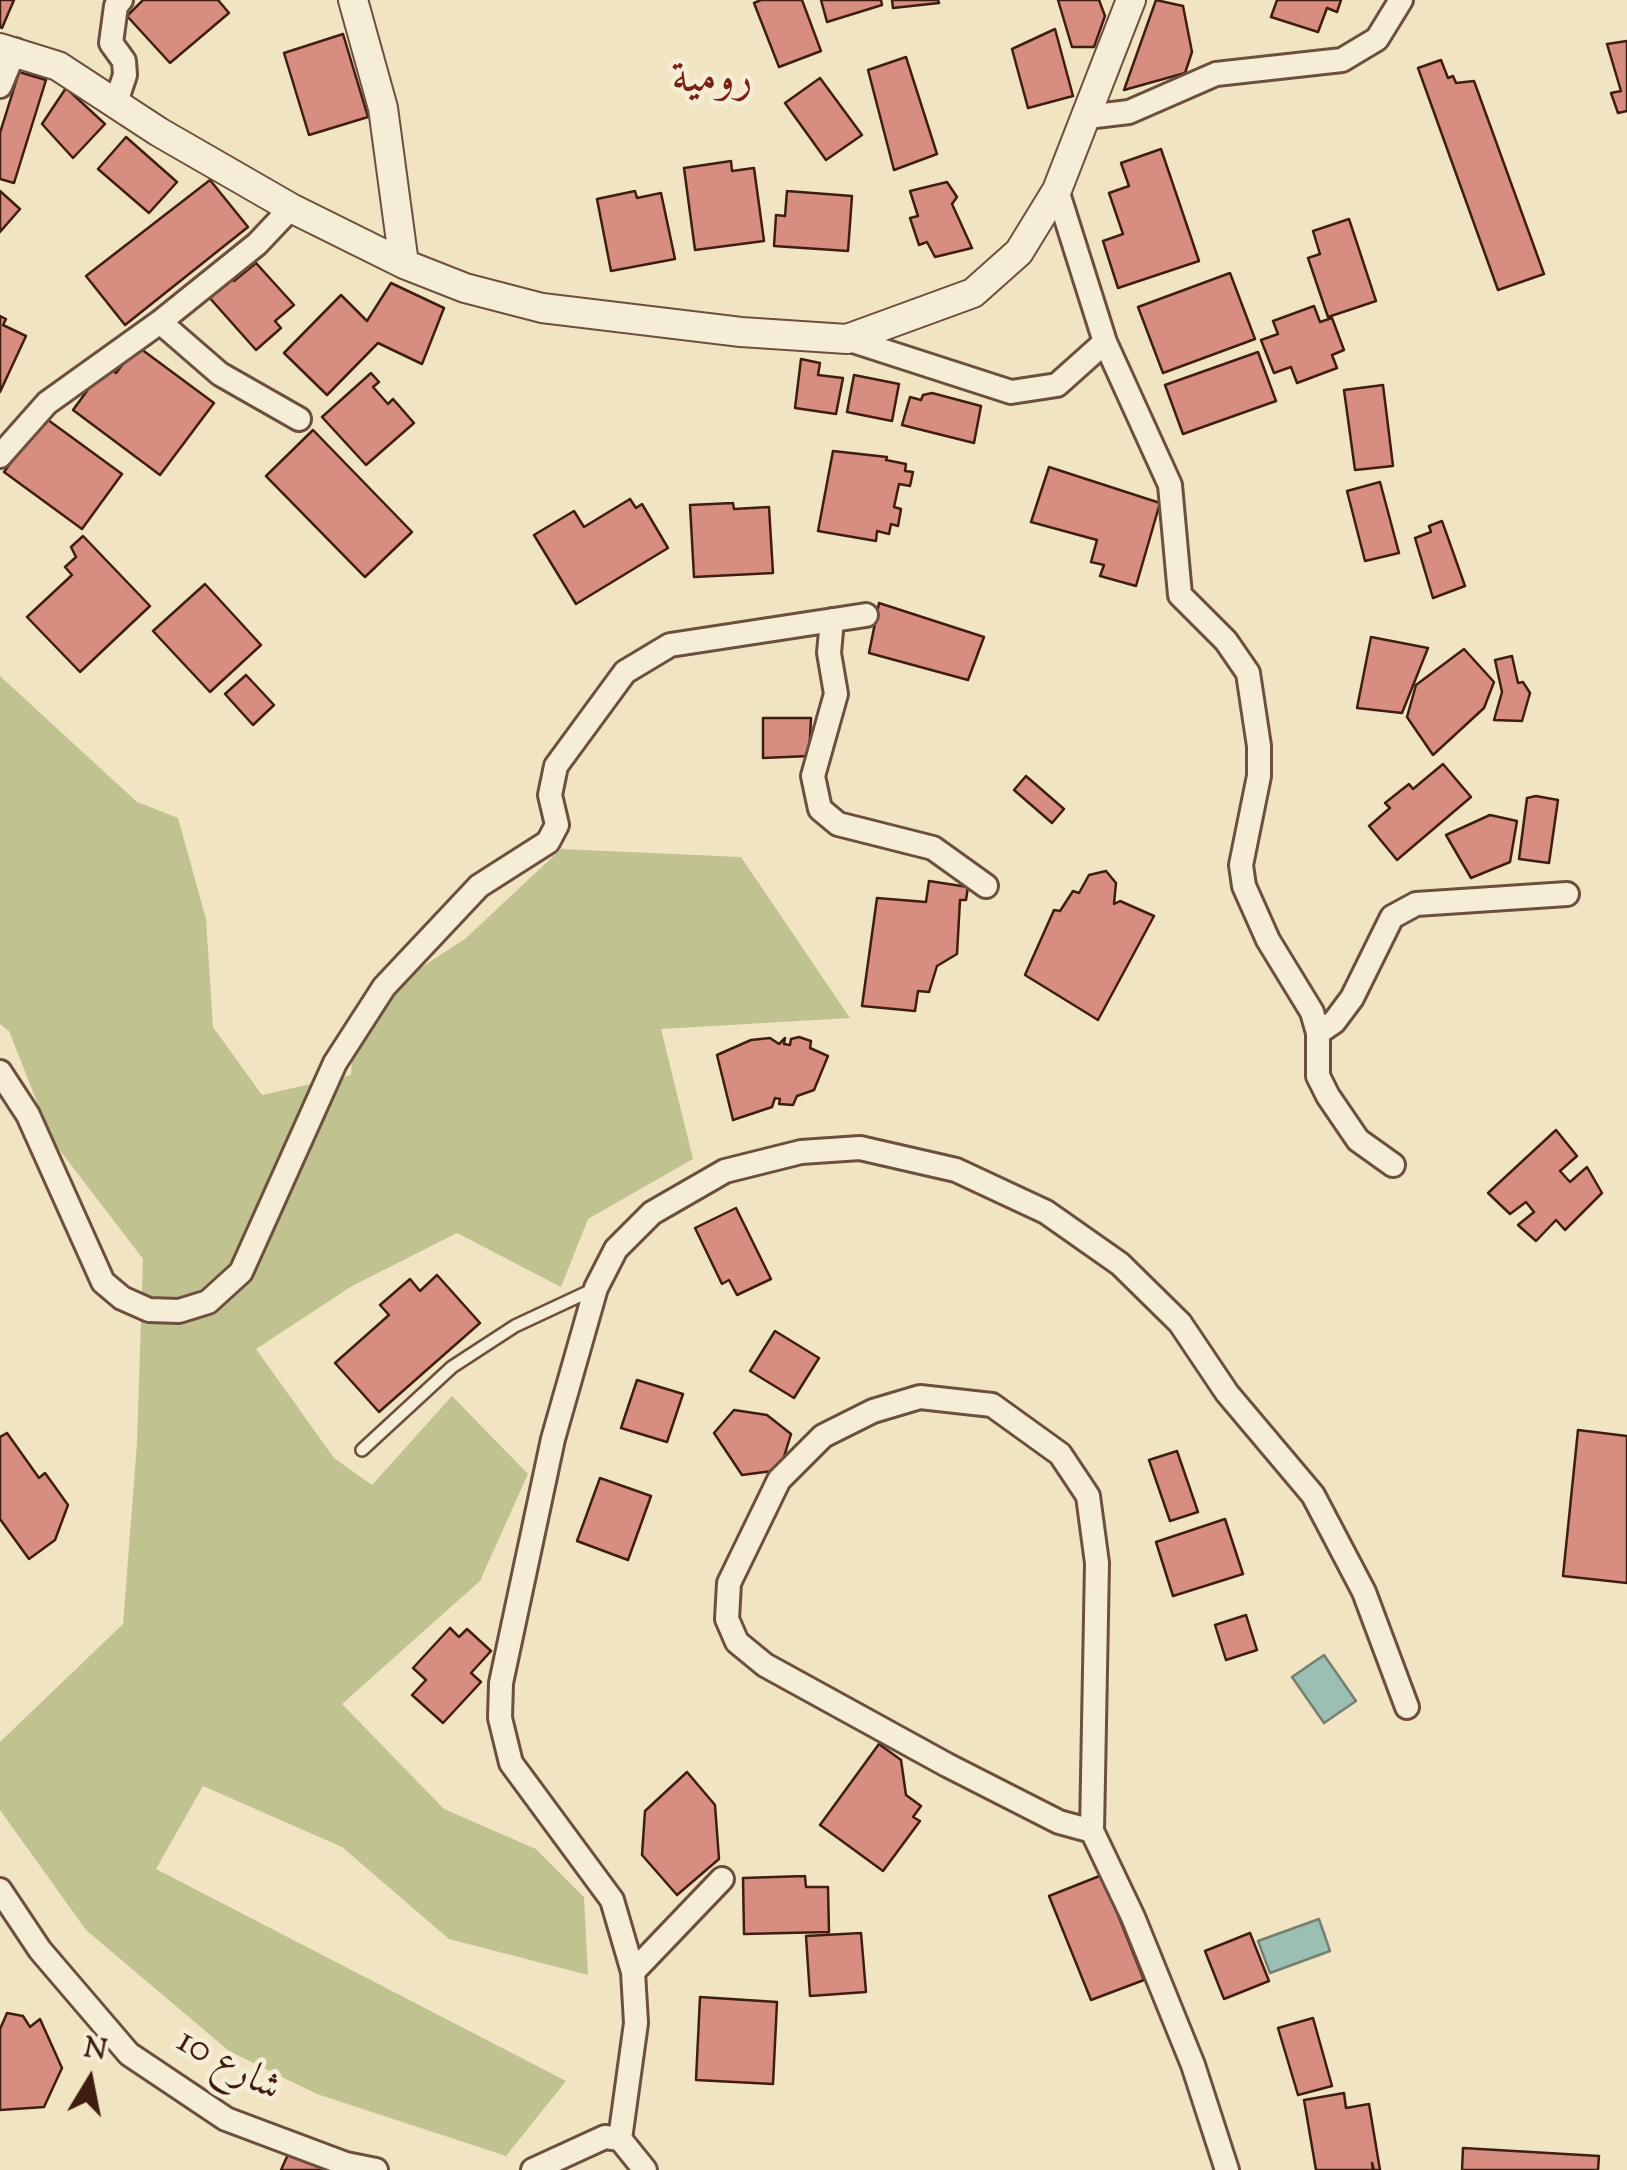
<!DOCTYPE html>
<html>
<head>
<meta charset="utf-8">
<style>
	body { margin:0 }
	#map { position:relative; width:1627px; height:2170px; overflow:hidden; background:#f1e4c2; font-family:"Sorts Mill Goudy",serif }
	canvas { display:block }
	.north { position:absolute; left:40px; top:2030px; width:100px; height:100px; -webkit-text-stroke:8px #f6edd7; paint-order:stroke; rotate:10deg; font-size:28px; font-weight:700; line-height:40px; text-align:center; color:#3f1e11 }
	.north::after { content:''; display:block; margin:auto; width:35px; height:45px; background:#3f1e11; clip-path:polygon(50% 0,100% 100%,50% 72%,0 100%) }
</style>
</head>
<body>
<div id="map">
<canvas width="1627" height="2170"></canvas>
<div class="north">N</div>
</div>
<script>
const ctx = document.querySelector('canvas').getContext('2d');
ctx.lineJoin = 'round';
function fill(path, color) { ctx.fillStyle = color; ctx.fill(path, 'evenodd'); }
const poly = rows => new Path2D(rows.map(r => 'M' + r).join(''));
function stroke(path, color, width, dash) { ctx.strokeStyle = color; ctx.lineWidth = width; ctx.lineCap = dash ? 'butt' : 'round'; ctx.setLineDash(dash || []); ctx.stroke(path); }
function write(font, color, halo, rows, align = 'center') {
  ctx.font = font + ' "Sorts Mill Goudy",Amiri,serif'; ctx.lineWidth = 9; ctx.setLineDash([]); ctx.textBaseline = 'middle'; ctx.strokeStyle = halo; ctx.fillStyle = color; for (const [text, x, y, turn = 0] of rows) {
    ctx.save(); ctx.translate(x, y); ctx.rotate((+turn || 0) * Math.PI / 180); ctx.textAlign = isNaN(turn) ? turn : align; if (halo) ctx.strokeText(text, 0, 0); ctx.fillText(text, 0, 0); ctx.restore();
  }
}
const green = poly([
	[0,676,137,802,178,818,206,919,213,1027,262,1095,351,1075,355,1010,465,939,561,849,741,857,850,1018,661,1029,693,1159,588,1219,561,1287,457,1233,352,1286,256,1349,334,1458,372,1485,452,1396,528,1474,480,1581,342,1704,444,1809,536,1849,584,1897,588,1975,449,1939,342,1847,203,1786,156,1869,566,2081,506,2156,317,2094,229,2051,86,1930,0,1810,0,1742,123,1624,137,1443,143,1259,52,1140,9,1031,0,1024]
]);
const water = poly([
	[1324,1655,1356,1701,1324,1723,1292,1677,1324,1655],
	[1319,1919,1330,1951,1270,1973,1258,1941,1319,1919]
]);
const building = poly([
	[0,0,14,0,2,28,0,27,0,0],
	[143,0,218,0,229,13,170,63,127,16,143,0],
	[761,0,802,0,821,51,779,67,754,3,761,0],
	[821,0,881,0,882,5,827,22,821,0],
	[892,0,938,0,939,3,893,8,892,0],
	[1058,0,1099,0,1105,16,1094,47,1072,47,1058,0],
	[1156,0,1183,6,1192,52,1185,73,1124,90,1156,0],
	[1277,0,1341,0,1337,12,1327,8,1318,32,1271,17,1277,0],
	[1055,29,1073,96,1028,108,1012,49,1055,29],
	[343,34,368,117,309,135,284,53,343,34],
	[1627,41,1627,111,1618,113,1611,93,1621,91,1607,44,1627,41],
	[906,57,937,154,894,170,868,70,906,57],
	[1441,60,1448,78,1453,76,1456,83,1474,81,1544,274,1498,290,1418,68,1441,60],
	[19,72,46,80,14,183,0,179,0,133,19,72],
	[820,78,862,135,826,160,785,103,820,78],
	[66,88,105,124,73,158,42,124,66,88],
	[126,137,177,182,149,213,98,169,126,137],
	[1161,149,1199,261,1118,288,1103,241,1123,234,1109,193,1129,186,1121,163,1161,149],
	[731,161,732,171,754,168,764,241,695,250,684,168,731,161],
	[210,180,248,227,125,325,86,276,210,180],
	[947,182,957,197,952,204,972,248,935,257,927,242,919,245,910,218,918,216,910,191,947,182],
	[0,191,20,209,0,232,0,191],
	[635,191,637,198,661,193,675,259,611,271,597,199,635,191],
	[787,191,852,196,848,251,774,246,776,215,785,216,787,191],
	[1349,219,1376,301,1328,317,1308,258,1320,254,1313,231,1349,219],
	[256,263,294,305,275,321,281,328,256,350,208,296,230,276,234,281,256,263],
	[1230,273,1255,339,1163,373,1138,307,1230,273],
	[391,283,444,308,422,364,378,343,327,395,284,353,341,295,367,321,391,283],
	[1314,306,1320,322,1332,318,1344,350,1332,355,1337,368,1297,383,1291,367,1274,373,1261,340,1278,334,1273,321,1314,306],
	[0,316,6,319,3,325,26,336,0,392,0,316],
	[137,346,214,403,160,475,73,410,106,365,116,373,137,346],
	[1258,352,1276,401,1183,434,1165,385,1258,352],
	[801,359,820,363,818,375,843,378,836,414,795,408,801,359],
	[371,373,379,382,373,387,388,404,393,399,414,423,366,465,322,417,371,373],
	[854,375,899,384,892,421,847,412,854,375],
	[1383,385,1393,466,1355,470,1344,390,1383,385],
	[932,393,981,406,974,443,902,425,910,397,921,400,923,395,932,393],
	[44,417,122,474,82,529,4,472,44,417],
	[313,430,412,532,365,577,266,476,313,430],
	[833,451,887,457,886,460,906,464,905,471,913,472,910,486,899,484,894,507,901,509,898,526,891,524,889,534,877,531,876,541,818,531,833,451],
	[1049,467,1160,503,1136,586,1100,576,1104,565,1091,562,1097,540,1031,522,1049,467],
	[1380,482,1399,553,1365,561,1347,491,1380,482],
	[630,499,636,508,642,504,668,548,576,604,534,535,574,511,584,527,630,499],
	[733,503,734,509,769,507,773,573,694,577,690,505,733,503],
	[1442,521,1465,586,1433,598,1415,538,1431,532,1429,526,1442,521],
	[83,536,150,606,80,672,27,617,72,575,65,567,76,557,71,547,83,536],
	[205,584,261,645,210,692,153,631,205,584],
	[879,603,984,637,968,680,869,653,879,603],
	[1371,637,1428,648,1402,713,1357,708,1371,637],
	[1464,649,1494,682,1484,708,1433,755,1407,717,1416,685,1464,649],
	[1512,656,1518,683,1523,682,1530,693,1522,721,1494,720,1502,692,1495,660,1512,656],
	[246,675,274,705,253,725,225,694,246,675],
	[763,718,811,718,809,756,763,758,763,718],
	[1443,764,1471,797,1397,860,1369,826,1390,808,1385,803,1409,784,1413,789,1443,764],
	[1026,776,1064,809,1052,823,1014,790,1026,776],
	[1536,796,1558,800,1549,863,1519,859,1527,798,1536,796],
	[1490,815,1517,821,1510,862,1471,878,1446,835,1490,815],
	[1106,871,1116,883,1114,904,1120,901,1154,916,1098,1020,1025,975,1054,910,1060,911,1073,891,1079,893,1089,875,1106,871],
	[929,881,968,887,966,900,960,900,957,954,937,966,929,992,918,991,915,1011,862,1006,877,898,926,902,929,881],
	[799,1037,811,1041,810,1048,828,1056,814,1090,797,1096,793,1105,779,1104,780,1099,775,1098,772,1107,733,1120,717,1055,751,1040,770,1038,779,1044,785,1038,784,1044,790,1045,791,1039,799,1037],
	[1556,1130,1577,1156,1560,1171,1570,1182,1587,1167,1602,1193,1565,1230,1556,1220,1536,1241,1518,1225,1534,1212,1526,1202,1510,1214,1488,1193,1556,1130],
	[736,1208,771,1279,737,1295,729,1280,722,1284,695,1228,736,1208],
	[437,1275,480,1323,379,1412,335,1363,389,1315,380,1305,410,1279,420,1291,437,1275],
	[775,1331,819,1358,794,1398,750,1371,775,1331],
	[637,1380,683,1394,667,1442,621,1428,637,1380],
	[734,1410,767,1415,791,1434,780,1470,742,1475,714,1433,734,1410],
	[1578,1430,1627,1436,1627,1583,1563,1576,1578,1430],
	[7,1433,39,1478,45,1473,68,1505,55,1540,29,1559,0,1519,0,1437,7,1433],
	[1177,1451,1198,1512,1170,1521,1149,1460,1177,1451],
	[600,1478,651,1496,628,1560,577,1541,600,1478],
	[1225,1519,1243,1574,1173,1596,1156,1542,1225,1519],
	[1246,1615,1257,1650,1226,1660,1215,1625,1246,1615],
	[450,1628,459,1637,467,1629,491,1651,471,1673,481,1682,443,1723,412,1695,426,1680,413,1668,450,1628],
	[879,1744,901,1760,906,1795,921,1806,913,1817,920,1821,883,1871,820,1825,879,1744],
	[687,1772,715,1805,719,1859,677,1895,642,1855,645,1811,687,1772],
	[1102,1875,1144,1980,1091,2000,1049,1896,1102,1875],
	[805,1876,806,1887,828,1887,829,1932,744,1934,743,1878,805,1876],
	[861,1933,866,1992,810,1996,806,1936,861,1933],
	[1250,1933,1269,1981,1224,1999,1205,1951,1250,1933],
	[700,1997,777,2002,773,2084,696,2080,700,1997],
	[7,2013,23,2016,30,2027,40,2019,62,2068,44,2107,0,2110,0,2029,7,2013],
	[1313,2018,1332,2086,1298,2095,1278,2028,1313,2018],
	[1344,2093,1346,2108,1369,2104,1380,2170,1374,2170,1372,2163,1373,2170,1316,2170,1304,2100,1344,2093],
	[1463,2148,1599,2156,1598,2170,1462,2170,1463,2148],
	[290,2150,335,2170,281,2170,290,2150]
]);
const service = poly([
	[362,1450,452,1367,515,1326,592,1290]
]);
const minor = poly([
	[0,86,15,50],
	[115,105,125,75,124,61,111,43,116,6,121,0],
	[1087,117,1129,112,1216,74,1342,60,1377,39,1401,0],
	[160,322,220,374,299,419],
	[847,339,1011,392,1057,385,1105,342,1057,190],
	[1105,342,1170,485,1180,595,1226,641,1248,673,1259,746,1259,776,1241,865,1244,886,1268,940,1312,1012,1318,1033,1318,1076,1328,1096,1358,1140,1393,1165],
	[0,456,47,403,160,322,257,244,291,208],
	[832,620,829,653,836,694,813,776,820,809,838,824,933,848,986,886],
	[1318,1033,1334,1022,1352,998,1392,917,1416,904,1567,894],
	[0,1072,28,1115,103,1282,122,1298,149,1310,179,1311,208,1302,241,1272,335,1063,384,987,479,886,548,842,557,825,550,795,556,766,625,672,670,645,866,615],
	[1092,1831,1059,1822,947,1765,765,1665,737,1642,727,1619,729,1583,779,1480,823,1436,873,1411,920,1397,992,1405,1060,1454,1088,1496,1097,1563,1092,1831,1133,1917,1193,2065,1227,2170],
	[0,1890,40,1950,129,2054,226,2119,346,2164,376,2170],
	[633,1972,722,1879],
	[620,2139,636,2023,633,1972,612,1900,511,1763,500,1718,501,1683,553,1439,596,1288,616,1249,652,1213,725,1171,801,1152,860,1148,956,1170,1046,1212,1120,1264,1180,1323,1227,1393,1313,1495,1364,1592,1407,1707],
	[533,2170,605,2137,620,2139,645,2170]
]);
const tertiary = poly([
	[353,0,383,108,404,264,465,288,542,308,741,332,847,339,973,293,1019,252,1057,190,1131,0],
	[0,48,58,66,159,132,291,208,404,264]
]);
const streetNames = [
	["شارع 10",227,2068,29]
];
const quarterNames = [
	["رومية",712,83]
];
fill(green, '#c0c28f');
fill(water, '#9bbfb3');
stroke(water, '#767f72', 2.5);
fill(building, '#d88d81');
stroke(building, '#3f1e11', 2.5);
stroke(service, '#6c503d', 16);
stroke(minor, '#6c503d', 28);
stroke(tertiary, '#6c503d', 32);
stroke(service, '#f6edd7', 11);
stroke(minor, '#f6edd7', 22);
stroke(tertiary, '#f6edd7', 28);
write('40px', '#3f1e11', '#f6edd7', streetNames);
write('45px', '#7a1f14', '#f6edd7', quarterNames);
</script>
</body>
</html>
